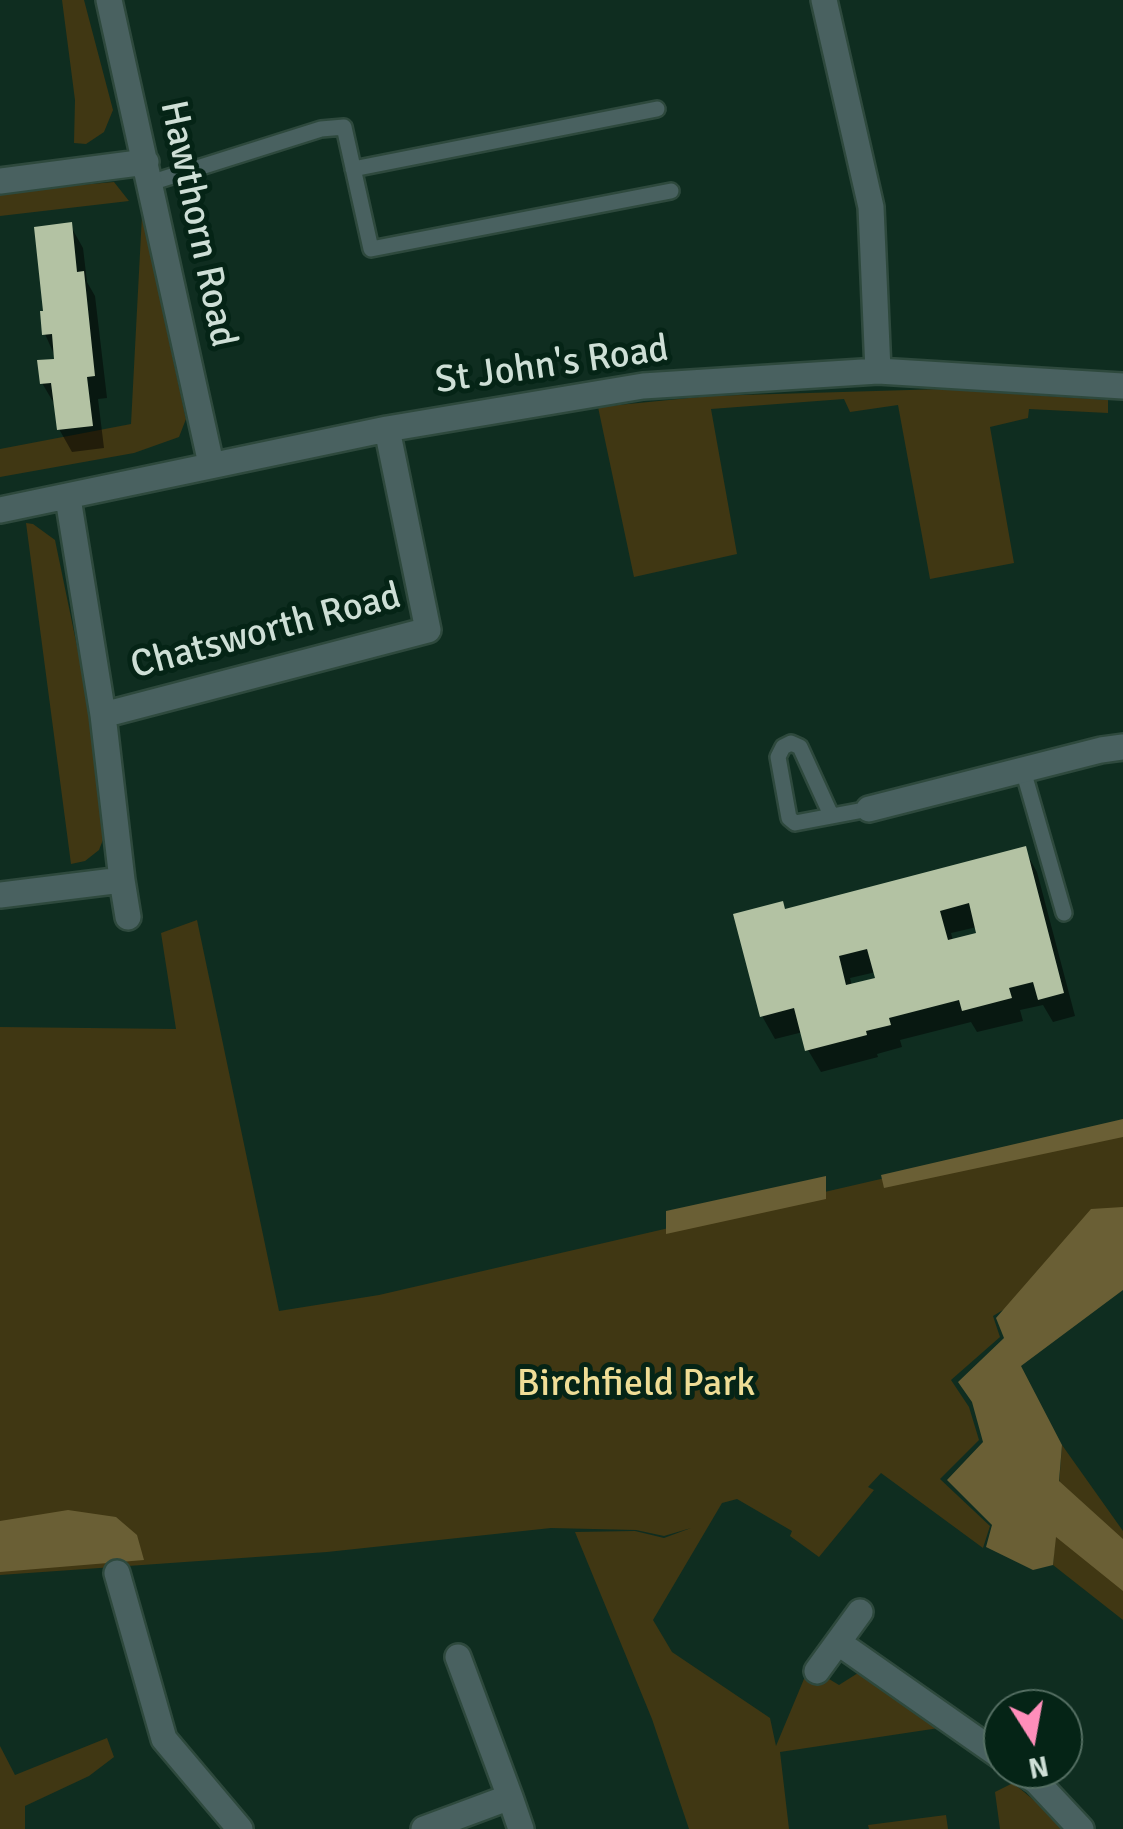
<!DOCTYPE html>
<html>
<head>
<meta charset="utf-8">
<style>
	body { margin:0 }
	#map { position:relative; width:1123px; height:1829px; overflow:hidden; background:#0f2d20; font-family:Signika,sans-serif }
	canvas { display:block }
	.north { position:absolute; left:983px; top:1689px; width:100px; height:100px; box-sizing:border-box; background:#052416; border:2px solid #556f63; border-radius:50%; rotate:169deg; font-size:28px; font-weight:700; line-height:40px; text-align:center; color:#cedfd6 }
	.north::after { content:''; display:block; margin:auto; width:35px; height:45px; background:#ff8eba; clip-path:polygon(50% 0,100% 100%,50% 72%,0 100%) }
</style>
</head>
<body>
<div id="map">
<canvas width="1123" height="1829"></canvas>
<div class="north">N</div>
</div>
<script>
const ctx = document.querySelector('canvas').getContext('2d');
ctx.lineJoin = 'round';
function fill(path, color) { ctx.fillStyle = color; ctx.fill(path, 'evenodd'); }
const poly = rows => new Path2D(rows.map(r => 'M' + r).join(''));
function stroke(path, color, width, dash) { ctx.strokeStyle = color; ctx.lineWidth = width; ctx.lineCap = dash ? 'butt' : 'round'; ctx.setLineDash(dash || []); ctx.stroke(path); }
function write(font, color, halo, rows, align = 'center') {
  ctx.font = font + ' Signika,sans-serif'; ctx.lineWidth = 10; ctx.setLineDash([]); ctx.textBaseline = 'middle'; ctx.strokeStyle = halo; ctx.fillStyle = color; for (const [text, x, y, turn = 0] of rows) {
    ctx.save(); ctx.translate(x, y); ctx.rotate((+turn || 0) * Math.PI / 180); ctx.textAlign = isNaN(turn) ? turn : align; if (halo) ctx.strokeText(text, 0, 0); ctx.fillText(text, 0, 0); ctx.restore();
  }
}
const green = poly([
	[62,0,84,0,113,110,104,132,86,144,74,143,75,100],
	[114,182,129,201,0,216,0,192],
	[142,215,186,419,179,437,134,453,0,477,0,449,131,424],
	[942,389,1108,400,1108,413,1029,409,1028,418,990,427,1014,563,930,579,898,405,850,412,844,399,711,409,737,554,634,577,598,407,709,396],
	[26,523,33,524,55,540,90,709,106,832,99,850,85,861,71,864],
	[197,920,279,1311,379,1295,1123,1123,1123,1254,1041,1287,993,1316,1000,1337,951,1380,969,1407,979,1440,940,1479,990,1526,983,1548,881,1473,868,1487,874,1490,819,1557,790,1536,792,1531,737,1499,722,1503,653,1620,672,1652,770,1718,776,1746,809,1667,839,1685,858,1673,939,1728,780,1752,789,1829,689,1829,652,1719,575,1532,635,1531,664,1538,691,1528,664,1536,636,1530,551,1528,327,1552,0,1575,0,1027,176,1029,161,933],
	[1062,1445,1123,1531,1123,1620,1053,1565],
	[107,1738,114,1757,89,1776,25,1806,25,1829,0,1829,0,1746,15,1775],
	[1013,1783,1057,1819,1064,1829,1000,1829,995,1792],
	[946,1815,948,1829,869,1829,868,1825]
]);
const forest = poly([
	[1123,1119,1123,1137,884,1188,881,1175],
	[826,1176,826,1199,666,1234,666,1211],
	[1123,1207,1123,1290,1021,1366,1062,1445,1059,1481,1123,1539,1123,1591,1056,1537,1053,1565,1033,1570,986,1547,992,1525,947,1480,983,1442,972,1402,958,1382,1004,1338,996,1318,1091,1209],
	[68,1510,116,1517,137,1535,144,1560,0,1572,0,1521]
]);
const shadow = poly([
	[70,225,83,248,87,282,95,296,107,398,98,399,104,448,72,452,59,429,55,405,42,383,57,361,45,334],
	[1024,849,1037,872,1075,1016,1053,1022,1043,1005,1020,1010,1023,1021,977,1032,971,1022,900,1040,902,1047,877,1054,878,1057,821,1072,808,1050,803,1032,775,1039,762,1016,786,912],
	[977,927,979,934,953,941,951,933],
	[876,972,878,979,852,986,850,978]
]);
const building = poly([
	[72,222,77,272,84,271,95,376,87,377,93,426,57,430,51,383,40,384,37,360,54,359,52,334,42,335,40,311,43,311,34,227],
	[1026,846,1064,993,1038,1000,1033,982,1009,988,1012,998,962,1011,959,1000,889,1018,891,1025,866,1031,867,1035,805,1051,794,1008,760,1017,733,914,783,901,785,909],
	[969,903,976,933,948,940,940,911],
	[867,949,875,978,846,985,839,956]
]);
const lane = poly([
	[353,169,657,109],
	[150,183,321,129,344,127,371,249,671,191],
	[1023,770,1064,913],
	[831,815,800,747,791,743,783,747,778,757,789,818,795,823,869,809]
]);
const street = poly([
	[109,0,211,464],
	[824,0,871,207,878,371],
	[0,181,146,162],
	[0,510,387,429,643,386,878,371,1123,386],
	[103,715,428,630,387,429],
	[869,809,1101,750,1123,747],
	[122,880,128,917],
	[0,895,122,880,103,715,68,498],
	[117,1573,164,1739,240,1829],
	[839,1643,1003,1758],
	[458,1657,510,1797],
	[817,1671,860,1612],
	[1018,1769,1036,1781,1081,1829],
	[424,1829,510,1797,521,1829]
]);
const streetNames = [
	["Hawthorn Road",197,224,78],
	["St John's Road",552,366,-8],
	["Chatsworth Road",266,632,-15]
];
const parkNames = [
	["Birchfield Park",636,1385]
];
fill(green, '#403713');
fill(forest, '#6a5f35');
fill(shadow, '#0007');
fill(building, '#b3c2a3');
stroke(lane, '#2e493d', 20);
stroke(street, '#2e493d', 30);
stroke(lane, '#496160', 15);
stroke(street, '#496160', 25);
write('38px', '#cedfd6', '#052416', streetNames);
write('38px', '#efdd96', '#052416', parkNames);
</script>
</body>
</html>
